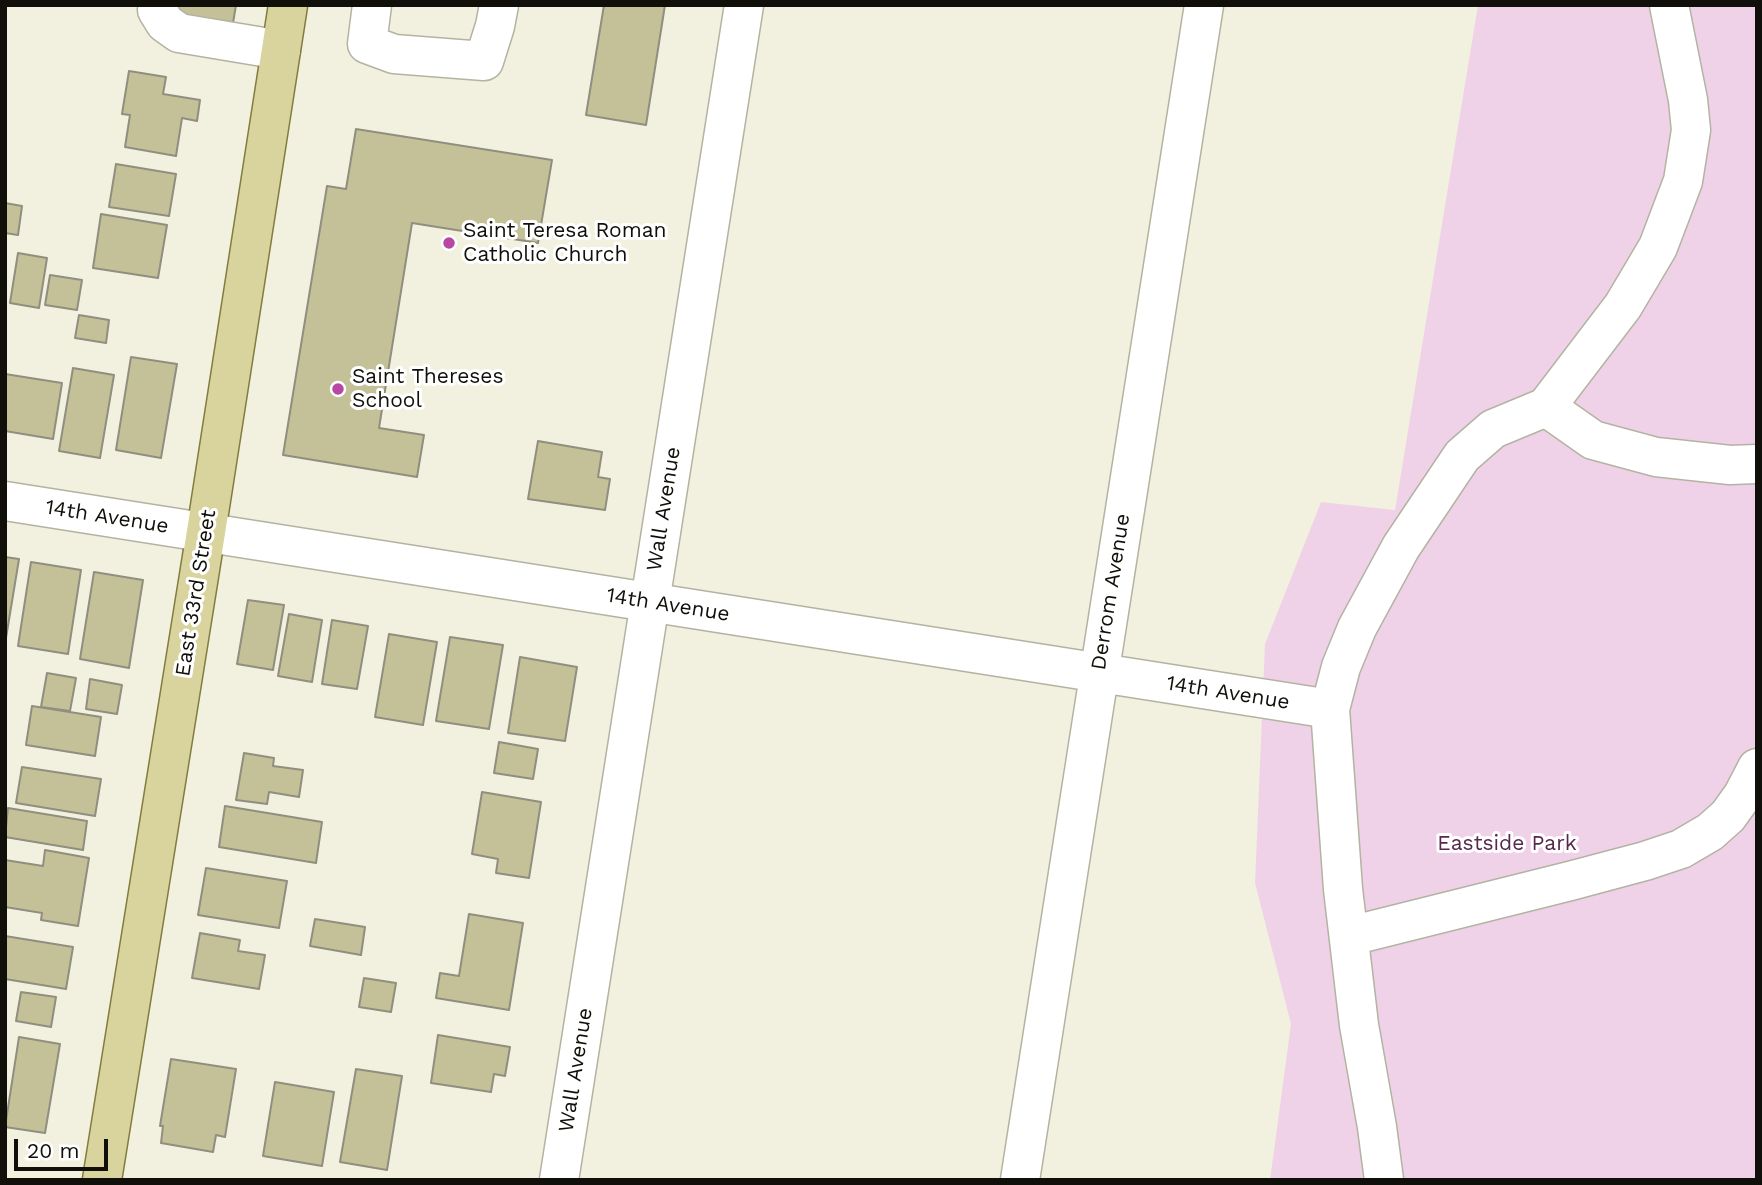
<!DOCTYPE html>
<html>
<head>
<meta charset="utf-8">
<style>
	body { margin:0 }
	#map { position:relative; width:1762px; height:1185px; overflow:hidden; background:#f2f1df; font-family:"Work Sans",sans-serif }
	canvas { display:block }
	.frame { position:absolute; inset:0; border:7px solid #100f0a; pointer-events:none }
	.scale { position:absolute; left:14px; top:1139px; width:94px; height:32px; box-sizing:border-box; border:4px solid #100f0a; border-top:0; padding-left:9px; font-size:21px; line-height:24px; white-space:nowrap; color:#100f0a; -webkit-text-stroke:5px #fff; paint-order:stroke }
</style>
</head>
<body>
<div id="map">
<canvas width="1762" height="1185"></canvas>
<div class="frame"></div>
<div class="scale">20 m</div>
</div>
<script>
const ctx = document.querySelector('canvas').getContext('2d');
ctx.lineJoin = 'round';
function fill(path, color) { ctx.fillStyle = color; ctx.fill(path, 'evenodd'); }
const poly = rows => new Path2D(rows.map(r => 'M' + r).join(''));
function stroke(path, color, width, dash) { ctx.strokeStyle = color; ctx.lineWidth = width; ctx.lineCap = dash ? 'butt' : 'round'; ctx.setLineDash(dash || []); ctx.stroke(path); }
function write(font, color, halo, rows, align = 'center') {
  ctx.font = font + ' "Work Sans",sans-serif'; ctx.lineWidth = 6; ctx.setLineDash([]); ctx.textBaseline = 'middle'; ctx.strokeStyle = halo; ctx.fillStyle = color; for (const [text, x, y, turn = 0] of rows) {
    ctx.save(); ctx.translate(x, y); ctx.rotate((+turn || 0) * Math.PI / 180); ctx.textAlign = isNaN(turn) ? turn : align; if (halo) ctx.strokeText(text, 0, 0); ctx.fillText(text, 0, 0); ctx.restore();
  }
}
const green = poly([
	[1478,5,1757,5,1757,1180,1270,1180,1291,1024,1255,883,1265,644,1321,502,1395,510]
]);
const building = poly([
	[164,5,236,5,233,23,163,13,164,5],
	[604,5,665,5,646,125,586,115,604,5],
	[129,71,166,77,163,94,200,100,197,121,182,118,176,156,125,147,130,115,122,114,129,71],
	[356,129,552,160,538,243,412,223,379,428,424,435,417,477,283,455,327,186,346,189,356,129],
	[116,164,176,174,169,216,109,207,116,164],
	[5,203,22,206,18,235,5,233,5,203],
	[101,214,167,225,158,278,93,268,101,214],
	[18,253,47,258,39,308,10,303,18,253],
	[50,275,82,280,77,310,45,305,50,275],
	[79,315,109,320,106,343,75,338,79,315],
	[131,357,177,364,161,458,116,450,131,357],
	[73,368,114,375,100,458,59,451,73,368],
	[5,374,62,383,53,439,5,431,5,374],
	[538,441,602,452,598,477,610,479,605,510,528,499,538,441],
	[5,557,19,559,5,644,5,557],
	[31,562,81,570,68,654,18,646,31,562],
	[94,572,143,580,129,668,80,659,94,572],
	[248,600,284,605,273,670,237,664,248,600],
	[289,614,322,620,312,682,278,676,289,614],
	[332,620,368,626,357,689,322,684,332,620],
	[389,634,437,642,423,725,375,717,389,634],
	[450,637,503,645,489,729,436,721,450,637],
	[520,657,577,667,565,741,508,733,520,657],
	[47,673,76,678,70,711,41,707,47,673],
	[90,679,122,685,117,714,86,709,90,679],
	[32,706,101,717,95,756,26,745,32,706],
	[499,742,538,749,533,779,494,773,499,742],
	[244,753,274,758,273,766,303,770,299,797,269,792,267,804,236,800,244,753],
	[22,767,101,779,95,816,16,803,22,767],
	[482,792,541,802,529,878,496,873,498,859,472,854,482,792],
	[225,806,322,822,316,863,219,847,225,806],
	[8,808,87,821,83,850,5,837,8,808],
	[45,850,89,858,78,926,41,920,42,913,5,907,5,860,43,866,45,850],
	[206,868,287,881,279,928,198,915,206,868],
	[469,914,523,923,509,1010,436,998,440,973,459,976,469,914],
	[315,919,365,927,361,955,310,946,315,919],
	[200,933,240,940,238,951,265,955,259,989,192,978,200,933],
	[5,936,73,947,66,989,5,979,5,936],
	[364,978,396,983,391,1012,359,1007,364,978],
	[21,992,56,997,51,1027,16,1021,21,992],
	[438,1035,510,1047,505,1076,494,1074,491,1092,431,1083,438,1035],
	[19,1037,60,1044,45,1133,5,1127,19,1037],
	[171,1059,236,1069,225,1137,216,1135,213,1152,161,1143,163,1126,160,1126,171,1059],
	[356,1069,402,1076,387,1170,340,1162,356,1069],
	[275,1082,334,1092,322,1166,263,1156,275,1082]
]);
const minor = poly([
	[158,5,157,10,165,23,179,33,281,50],
	[372,5,367,44,394,54,484,61,495,26,499,5],
	[1546,407,1593,440,1656,457,1730,465,1757,464],
	[5,501,1330,709],
	[1350,936,1570,881,1645,861,1681,849,1710,832,1728,816,1743,795,1757,768],
	[559,1180,744,5],
	[1020,1180,1204,5],
	[1384,1180,1377,1127,1359,1025,1343,889,1330,709,1341,667,1357,628,1401,547,1462,456,1493,429,1546,407,1623,306,1658,247,1683,181,1691,130,1688,100,1669,5]
]);
const major = poly([
	[102,1180,206,532,288,5]
]);
const markers = [
	[449,243,7,"#b747a3"],
	[338,389,7,"#b747a3"]
];
const poiNames = [
	["Saint Teresa Roman",463,231],
	["Catholic Church",463,255],
	["Saint Thereses",352,377],
	["School",352,401]
];
const streetNames = [
	["Wall Avenue",664,509,-81],
	["14th Avenue",107,517,9],
	["Derrom Avenue",1111,592,-81],
	["East 33rd Street",196,593,-81],
	["14th Avenue",668,605,9],
	["14th Avenue",1228,693,9],
	["Wall Avenue",576,1070,-81]
];
const parkNames = [
	["Eastside Park",1507,844]
];
fill(green, '#f0d2e8');
fill(building, '#c4c199');
stroke(building, '#908f7f', 2);
stroke(minor, '#b4b3a2', 41);
stroke(major, '#827c3f', 41);
stroke(minor, '#fff', 38);
stroke(major, '#d9d49d', 38);
for (const [x, y, r, color] of markers) { const dot = new Path2D(); dot.arc(x, y, r, 0, 2 * Math.PI); ctx.fillStyle = color; ctx.fill(dot); stroke(dot, '#fff', 2.5); }
write('21px', '#100f0a', '#fff', poiNames, 'left');
write('21px', '#100f0a', '#fff', streetNames);
write('21px', '#55284c', '#fff', parkNames);
</script>
</body>
</html>
